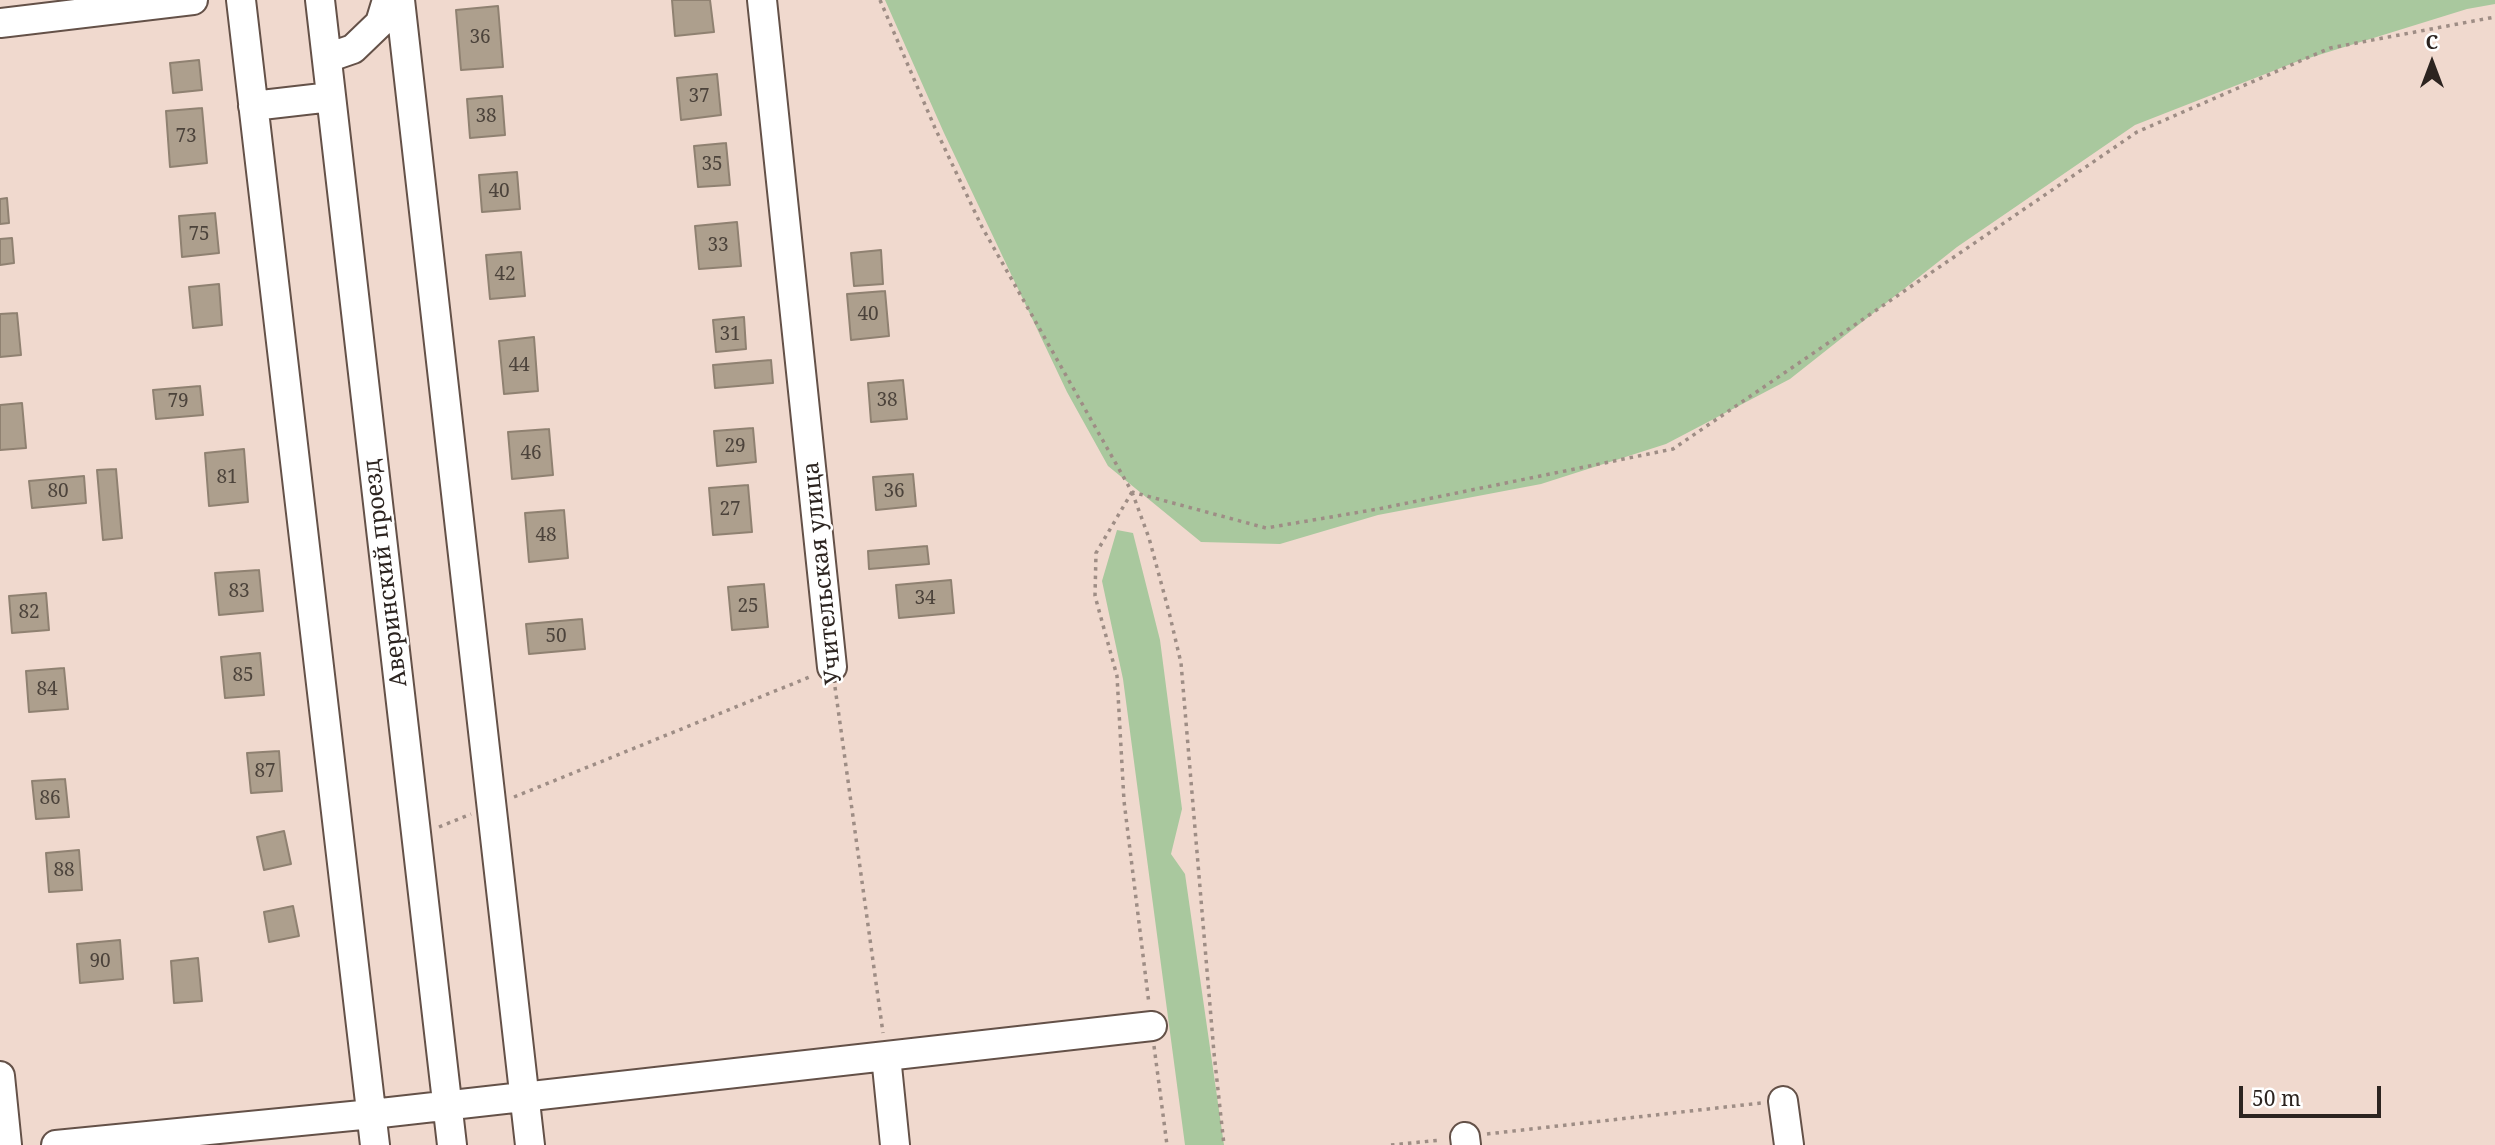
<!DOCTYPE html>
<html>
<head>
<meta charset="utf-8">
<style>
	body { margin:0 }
	#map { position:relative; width:2495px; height:1145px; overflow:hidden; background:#f0d9ce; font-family:"Noto Serif",serif }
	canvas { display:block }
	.north { position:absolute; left:2397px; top:28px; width:70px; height:70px; -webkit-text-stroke:5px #fff; paint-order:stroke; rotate:0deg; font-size:19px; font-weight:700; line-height:28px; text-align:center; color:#2c2420 }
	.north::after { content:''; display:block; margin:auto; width:24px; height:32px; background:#2c2420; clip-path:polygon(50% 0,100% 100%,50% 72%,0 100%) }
	.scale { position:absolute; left:2239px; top:1086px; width:142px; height:32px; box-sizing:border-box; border:4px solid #2c2420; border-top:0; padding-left:9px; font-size:21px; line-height:24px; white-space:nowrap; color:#2c2420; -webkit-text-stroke:5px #fff; paint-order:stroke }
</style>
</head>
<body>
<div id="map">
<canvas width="2495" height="1145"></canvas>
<div class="north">С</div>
<div class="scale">50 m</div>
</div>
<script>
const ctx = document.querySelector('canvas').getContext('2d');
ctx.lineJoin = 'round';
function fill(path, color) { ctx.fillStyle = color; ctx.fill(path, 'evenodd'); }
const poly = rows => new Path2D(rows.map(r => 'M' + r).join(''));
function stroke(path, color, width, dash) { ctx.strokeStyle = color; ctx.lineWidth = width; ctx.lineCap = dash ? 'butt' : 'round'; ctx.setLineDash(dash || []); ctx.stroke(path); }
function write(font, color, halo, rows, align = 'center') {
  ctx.font = font + ' "Noto Serif",serif'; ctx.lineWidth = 5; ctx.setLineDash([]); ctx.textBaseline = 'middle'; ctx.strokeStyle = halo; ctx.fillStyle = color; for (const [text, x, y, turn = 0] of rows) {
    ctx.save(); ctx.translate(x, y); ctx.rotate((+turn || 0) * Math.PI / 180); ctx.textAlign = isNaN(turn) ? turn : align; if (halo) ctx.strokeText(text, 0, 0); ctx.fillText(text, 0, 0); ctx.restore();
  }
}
const green = poly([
	[885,0,2495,0,2495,4,2467,9,2296,62,2135,125,1957,247,1790,379,1666,444,1541,484,1378,515,1280,544,1201,542,1108,466,1067,392,944,133],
	[1117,530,1133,533,1160,640,1182,809,1171,854,1185,874,1224,1145,1185,1145,1123,679,1102,581]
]);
const building = poly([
	[672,0,710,0,714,32,675,36,672,0],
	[498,6,503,67,461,70,456,10,498,6],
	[199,60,202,90,173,93,170,63,199,60],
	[717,74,721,115,681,120,677,78,717,74],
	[502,96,505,135,470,138,467,99,502,96],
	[202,108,207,163,170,167,166,111,202,108],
	[726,143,730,185,698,187,694,146,726,143],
	[517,172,520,209,482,212,479,175,517,172],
	[7,198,9,223,0,224,0,199,7,198],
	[215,213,219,253,182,257,179,216,215,213],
	[737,222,741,266,699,269,695,226,737,222],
	[12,238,14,263,0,265,0,239,12,238],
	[881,250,883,284,854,286,851,253,881,250],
	[521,252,525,296,490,299,486,255,521,252],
	[219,284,222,325,193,328,189,287,219,284],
	[885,291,889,336,851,340,847,294,885,291],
	[17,313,21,355,0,357,0,314,17,313],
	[744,317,746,349,716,352,713,320,744,317],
	[534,337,538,391,504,394,499,341,534,337],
	[771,360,773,383,715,388,713,365,771,360],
	[903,380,907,419,871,422,868,383,903,380],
	[200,386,203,415,156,419,153,390,200,386],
	[22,403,26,448,0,450,0,405,22,403],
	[753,428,756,462,717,466,714,431,753,428],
	[549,429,553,475,512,479,508,432,549,429],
	[244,449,248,502,209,506,205,453,244,449],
	[116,469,122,538,103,540,97,470,116,469],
	[913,474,916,506,876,510,873,477,913,474],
	[84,476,86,503,32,508,29,481,84,476],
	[748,485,752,532,713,535,709,488,748,485],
	[564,510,568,558,529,562,525,513,564,510],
	[927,546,929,564,869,569,868,551,927,546],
	[259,570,263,611,219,615,215,573,259,570],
	[951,580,954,613,899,618,896,585,951,580],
	[764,584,768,627,732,630,728,587,764,584],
	[46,593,49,630,12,633,9,596,46,593],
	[582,619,585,649,529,654,526,624,582,619],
	[260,653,264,695,225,698,221,657,260,653],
	[64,668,68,709,29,712,26,671,64,668],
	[279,751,282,791,251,793,247,753,279,751],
	[65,779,69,817,36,819,32,781,65,779],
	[284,831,291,864,264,870,257,837,284,831],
	[79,850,82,890,49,892,46,853,79,850],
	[293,906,299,936,269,942,264,912,293,906],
	[120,940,123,979,80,983,77,944,120,940],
	[198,958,202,1001,174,1003,171,961,198,958]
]);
const path = poly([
	[880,0,935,128,982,227,1132,492,1266,528,1378,509,1673,449,2137,132,2330,48,2495,17],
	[1132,492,1096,553,1095,596,1117,676,1124,801,1149,1004],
	[1132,492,1149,538,1169,612,1181,663,1214,1053,1224,1145],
	[835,687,883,1033],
	[514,797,812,676],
	[439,827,471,814],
	[1154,1046,1167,1145],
	[1487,1134,1761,1103],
	[1391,1145,1441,1140]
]);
const minor = poly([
	[241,0,375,1145],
	[320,0,452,1145],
	[400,0,530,1145],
	[762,0,832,667],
	[0,23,193,0],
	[327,58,353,49,380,23,387,0],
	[253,106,331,97],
	[886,1056,895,1145],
	[0,1076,7,1145],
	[1783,1101,1789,1145],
	[1465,1137,1466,1145],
	[56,1145,372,1114,1152,1026]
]);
const numberNames = [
	["36",480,38],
	["37",699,97],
	["38",486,117],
	["73",186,137],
	["35",712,165],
	["40",499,192],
	["75",199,235],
	["33",718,246],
	["42",505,275],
	["40",868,315],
	["31",730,335],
	["44",519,366],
	["38",887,401],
	["79",178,402],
	["29",735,447],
	["46",531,454],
	["81",227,478],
	["80",58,492],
	["36",894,492],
	["27",730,510],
	["48",546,536],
	["83",239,592],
	["34",925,599],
	["25",748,607],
	["82",29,613],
	["50",556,637],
	["85",243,676],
	["84",47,690],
	["87",265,772],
	["86",50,799],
	["88",64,871],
	["90",100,962]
];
const streetNames = [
	["Аверинский проезд",386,573,-97],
	["Учительская улица",823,573,-96]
];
fill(green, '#a9c89e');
fill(building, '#ad9f8d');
stroke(building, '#8f8171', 2);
stroke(minor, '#645148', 32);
stroke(path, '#9e8d85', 3.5, [3.5, 5]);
stroke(minor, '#fff', 28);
write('19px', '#4c433b', null, numberNames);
write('23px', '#2c2420', '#fff', streetNames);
</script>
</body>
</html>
